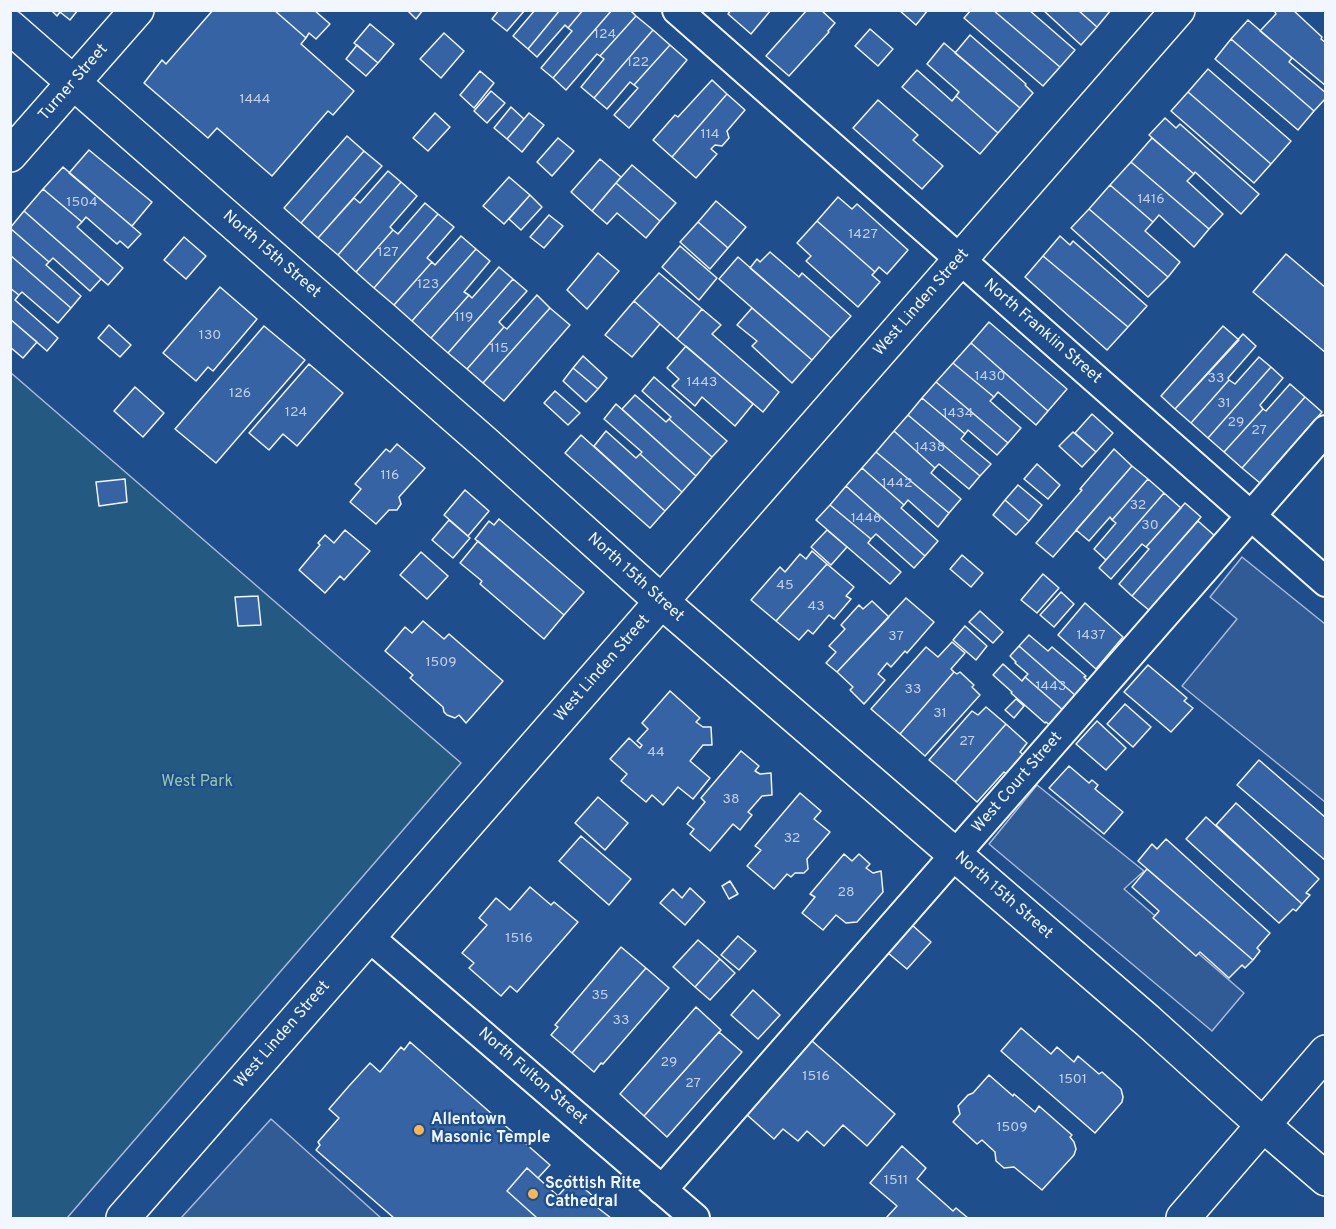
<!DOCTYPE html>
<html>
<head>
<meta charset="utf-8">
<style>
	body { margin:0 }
	#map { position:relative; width:1336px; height:1229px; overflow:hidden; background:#1f4e8c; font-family:Overpass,sans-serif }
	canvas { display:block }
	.frame { position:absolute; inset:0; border:12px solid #f2f6ff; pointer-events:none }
</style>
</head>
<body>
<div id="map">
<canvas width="1336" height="1229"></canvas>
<div class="frame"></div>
</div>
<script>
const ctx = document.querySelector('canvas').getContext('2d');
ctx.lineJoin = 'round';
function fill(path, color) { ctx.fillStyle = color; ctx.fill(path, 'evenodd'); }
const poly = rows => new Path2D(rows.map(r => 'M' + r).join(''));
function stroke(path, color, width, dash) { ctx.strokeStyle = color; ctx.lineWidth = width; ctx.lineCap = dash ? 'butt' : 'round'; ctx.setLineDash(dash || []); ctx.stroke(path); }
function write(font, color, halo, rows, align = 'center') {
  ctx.font = font + ' Overpass,sans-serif'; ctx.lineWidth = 4.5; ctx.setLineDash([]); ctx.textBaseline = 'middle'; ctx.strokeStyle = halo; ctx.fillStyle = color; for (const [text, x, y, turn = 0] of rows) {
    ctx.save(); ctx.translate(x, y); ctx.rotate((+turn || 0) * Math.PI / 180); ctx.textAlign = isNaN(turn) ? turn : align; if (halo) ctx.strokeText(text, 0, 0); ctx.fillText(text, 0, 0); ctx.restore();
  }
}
const green = poly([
	[10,372,461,763,67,1218,11,1218,10,372]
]);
const parking = poly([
	[1242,557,1325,624,1325,802,1182,686,1237,619,1210,597,1242,557],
	[1037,785,1144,871,1124,889,1244,993,1212,1031,989,844,1037,785],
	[271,1119,381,1218,181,1218,271,1119]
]);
const building = poly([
	[51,10,78,10,70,20,60,12,57,16,51,10],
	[213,10,274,10,306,38,301,44,354,91,333,115,328,111,272,176,217,128,208,138,144,83,162,60,166,64,213,10],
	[274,10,314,10,330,24,316,39,309,33,306,38,274,10],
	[407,10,423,10,416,19,407,10],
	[499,10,525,10,507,31,492,19,499,10],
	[535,10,560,10,528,49,513,36,535,10],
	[560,10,583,10,568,28,565,25,537,57,528,49,560,10],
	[583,10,612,10,553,78,541,68,572,31,568,28,583,10],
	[612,10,630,10,636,16,600,56,597,54,566,90,553,78,612,10],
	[731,10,771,10,751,34,728,14,731,10],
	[807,10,821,10,835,23,828,31,829,32,789,76,766,56,807,10],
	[899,10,928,10,916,25,899,10],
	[971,10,993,10,1060,67,1043,86,964,18,971,10],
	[993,10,1029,10,1075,50,1060,67,993,10],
	[1043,10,1078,10,1097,27,1081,45,1043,10],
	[1078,10,1111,10,1097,27,1078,10],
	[1293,10,1322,37,1321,39,1326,43,1326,86,1260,31,1276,14,1274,10,1293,10],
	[636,16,653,30,594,98,581,87,604,59,600,56,636,16],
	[1248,20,1292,58,1289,62,1326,93,1326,98,1314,111,1231,39,1248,20],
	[370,24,394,44,378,63,354,43,370,24],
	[870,29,893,49,878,66,855,46,870,29],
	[653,30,670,45,634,85,630,82,607,109,594,98,653,30],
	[444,33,464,51,441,78,420,59,444,33],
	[970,35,1026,84,1025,85,1033,93,1020,108,955,53,970,35],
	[1231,39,1314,111,1298,130,1215,59,1231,39],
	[944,43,1020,108,998,133,956,96,959,92,927,64,944,43],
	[357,45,378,63,366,76,346,59,357,45],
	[670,45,687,60,629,128,614,115,638,88,634,85,670,45],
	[1208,69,1291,141,1271,164,1188,92,1208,69],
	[917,70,952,101,956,96,998,133,980,154,902,87,917,70],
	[480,71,494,83,474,108,460,95,480,71],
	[712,80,727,94,672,157,653,140,675,115,678,117,712,80],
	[491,91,505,103,487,123,474,111,491,91],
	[1188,92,1271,164,1254,183,1171,111,1188,92],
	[727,94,745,110,727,131,729,138,722,146,715,145,711,149,717,154,696,178,672,157,727,94],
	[878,100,918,135,913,140,943,166,922,189,853,128,878,100],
	[511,107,524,119,507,139,494,128,511,107],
	[435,113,450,127,428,151,413,138,435,113],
	[529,113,544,125,522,152,507,139,529,113],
	[1165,118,1176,128,1180,124,1259,194,1241,214,1195,172,1194,174,1149,135,1165,118],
	[347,136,364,151,301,223,284,208,347,136],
	[558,138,574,151,552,176,537,162,558,138],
	[1152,138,1194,174,1187,181,1223,214,1209,229,1131,162,1152,138],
	[89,150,152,202,132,226,69,173,89,150],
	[364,151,382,166,318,238,301,223,364,151],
	[600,159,621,177,592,211,571,192,600,159],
	[1131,162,1209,229,1194,247,1159,215,1153,222,1110,185,1131,162],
	[632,165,676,203,660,221,616,183,632,165],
	[63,167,141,234,128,248,120,241,117,244,86,217,82,222,43,189,63,167],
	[388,171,401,182,338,255,318,238,354,198,360,203,388,171],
	[509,177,530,195,504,224,483,206,509,177],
	[401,182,417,196,390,227,393,230,356,272,338,255,401,182],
	[616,183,660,221,646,238,617,213,607,224,592,211,616,183],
	[1110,185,1153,222,1145,231,1180,262,1168,277,1089,209,1110,185],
	[43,189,82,222,77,227,123,268,108,285,24,211,43,189],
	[530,195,542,207,521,230,509,219,530,195],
	[838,197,852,209,857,204,908,250,887,274,879,267,875,272,817,221,838,197],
	[716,201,746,227,728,248,698,222,716,201],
	[425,203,438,214,374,288,356,272,393,230,398,234,425,203],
	[1089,209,1168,277,1148,297,1071,228,1089,209],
	[24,211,101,279,90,291,53,258,49,262,10,228,24,211],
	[438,214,454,227,427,258,432,262,394,305,374,288,438,214],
	[549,215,563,226,544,248,530,237,549,215],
	[817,221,875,272,872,275,880,282,858,307,806,261,811,256,797,243,817,221],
	[698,222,728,248,710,269,680,242,698,222],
	[10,228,49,262,46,265,81,296,71,308,10,255,10,228],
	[461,236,476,249,412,321,394,305,432,262,435,265,461,236],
	[1060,236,1070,245,1073,241,1147,306,1128,327,1043,256,1060,236],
	[184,237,206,256,186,279,164,260,184,237],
	[680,246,717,278,699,300,662,267,680,246],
	[476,249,490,261,464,292,469,295,431,338,412,321,476,249],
	[770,252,799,277,802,273,851,316,831,338,750,268,757,259,760,262,770,252],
	[598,253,619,271,587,309,567,290,598,253],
	[1286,254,1326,288,1326,353,1253,292,1286,254],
	[10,255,71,308,58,323,22,292,19,295,10,288,10,255],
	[1043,256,1128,327,1107,350,1025,277,1043,256],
	[738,257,831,338,812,360,719,279,738,257],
	[499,267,513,279,448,353,431,338,469,295,472,298,499,267],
	[659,273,702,309,677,339,634,301,659,273],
	[513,279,527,291,499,322,504,327,467,369,448,353,513,279],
	[220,287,257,319,213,371,208,367,196,381,163,353,220,287],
	[10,288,19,295,15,300,58,338,47,351,10,319,10,288],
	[537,295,550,308,483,383,467,369,504,327,507,329,537,295],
	[634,301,660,324,632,357,605,335,634,301],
	[550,308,570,325,504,401,483,383,550,308],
	[752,308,812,360,792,383,752,346,757,341,737,325,752,308],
	[702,309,721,325,712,334,779,392,763,412,677,339,702,309],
	[10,319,37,342,23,358,10,347,10,319],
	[989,322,1067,389,1048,411,971,343,989,322],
	[109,325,131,345,120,357,98,338,109,325],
	[264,326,305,360,216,463,175,429,264,326],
	[1223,326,1239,340,1175,409,1161,396,1223,326],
	[1243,334,1256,346,1228,378,1229,380,1191,423,1175,409,1243,334],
	[971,343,1048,411,1036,425,998,392,994,397,953,363,971,343],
	[686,346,753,404,735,426,702,397,695,406,672,386,679,379,667,368,686,346],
	[583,356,607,378,598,389,573,368,583,356],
	[1259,357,1271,367,1208,438,1191,423,1229,380,1235,384,1259,357],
	[953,363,994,397,990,401,1021,428,1008,443,936,382,953,363],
	[309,364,343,393,297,446,283,434,269,450,249,433,309,364],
	[1271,367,1283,378,1260,405,1263,409,1224,452,1208,438,1271,367],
	[573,368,598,389,586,402,563,381,573,368],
	[654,377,727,441,712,457,669,419,671,417,642,391,654,377],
	[936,382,1008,443,997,455,968,430,965,434,922,398,936,382],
	[1290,384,1305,397,1242,468,1224,452,1263,409,1266,411,1290,384],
	[135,387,164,413,143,437,114,411,135,387],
	[555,391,580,413,568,425,544,403,555,391],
	[635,395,666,422,669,419,712,457,696,476,622,409,635,395],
	[1305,397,1322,412,1260,483,1242,468,1305,397],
	[922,398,965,434,961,439,991,464,980,476,908,415,922,398],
	[616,404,696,476,682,492,640,454,642,452,604,419,616,404],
	[1092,414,1113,433,1096,452,1075,433,1092,414],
	[908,415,980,476,969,489,939,464,935,468,894,431,908,415],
	[606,431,636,458,640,454,682,492,665,511,594,446,606,431],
	[894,431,935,468,931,473,961,499,949,513,876,452,894,431],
	[1073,432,1096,452,1082,467,1059,446,1073,432],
	[581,435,665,511,650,528,565,453,581,435],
	[397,444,425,468,399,497,401,504,397,510,389,510,376,524,350,502,361,489,355,484,386,449,390,452,397,444],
	[1114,449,1132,466,1053,557,1036,543,1082,490,1080,489,1114,449],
	[876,452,949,513,938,527,908,500,904,505,862,468,876,452],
	[1037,464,1060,485,1048,499,1024,479,1037,464],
	[1132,466,1148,479,1112,520,1110,517,1089,541,1076,530,1132,466],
	[862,468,904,505,901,508,938,541,925,556,846,486,862,468],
	[125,479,127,502,99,506,96,482,125,479],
	[1148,479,1164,493,1106,560,1094,549,1116,523,1112,520,1148,479],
	[1018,485,1042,505,1029,521,1005,500,1018,485],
	[846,486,925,556,914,568,876,534,871,539,830,505,846,486],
	[465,490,489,511,468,536,444,515,465,490],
	[1164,493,1181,508,1146,547,1142,544,1111,579,1099,568,1164,493],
	[1005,500,1029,521,1016,535,993,515,1005,500],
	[1185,503,1201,517,1132,596,1119,584,1149,549,1146,547,1185,503],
	[830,505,871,539,868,543,901,572,890,584,816,520,830,505],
	[499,519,584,592,564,615,475,539,489,521,494,525,499,519],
	[449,520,470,538,453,558,432,540,449,520],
	[1198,521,1215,536,1150,611,1132,596,1198,521],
	[345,530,370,551,344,580,340,576,325,593,299,570,320,545,318,543,325,535,334,543,345,530],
	[827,530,847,547,831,565,811,547,827,530],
	[478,541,564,615,544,639,480,584,482,581,460,563,478,541],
	[812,551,827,564,776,621,751,600,780,567,785,572,800,554,806,559,812,551],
	[421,552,448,576,427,599,400,575,421,552],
	[962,555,983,573,971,587,950,569,962,555],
	[827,564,854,587,846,596,851,599,834,619,829,615,813,634,808,630,799,640,776,621,827,564],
	[1043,574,1059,588,1037,613,1021,600,1043,574],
	[1061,592,1074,604,1054,627,1040,615,1061,592],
	[258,596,261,625,238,626,235,597,258,596],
	[906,598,934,622,907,653,905,651,891,667,887,663,878,674,885,680,864,704,850,690,853,687,837,672,906,598],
	[872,601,889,617,837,672,826,663,836,652,829,646,845,629,841,625,859,605,863,609,872,601],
	[1085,603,1123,637,1096,669,1058,635,1085,603],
	[980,611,1003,632,993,643,969,622,980,611],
	[423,621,444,639,449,634,503,681,466,723,459,715,455,718,447,715,444,712,443,707,410,678,413,675,385,651,405,627,412,633,423,621],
	[965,626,987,646,976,660,953,640,965,626],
	[1029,635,1048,651,1052,647,1086,676,1084,677,1089,682,1076,696,1019,646,1029,635],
	[952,642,965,653,951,669,954,672,900,734,871,709,926,647,938,657,952,642],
	[1019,646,1076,696,1064,711,1025,677,1028,674,1015,663,1016,662,1010,656,1019,646],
	[1003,664,1022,681,1025,677,1064,711,1051,726,1046,722,1045,723,1011,693,1012,692,993,675,1003,664],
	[1148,665,1187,698,1184,701,1193,708,1171,732,1124,692,1148,665],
	[954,672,957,674,960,672,974,685,972,687,980,695,925,756,900,734,954,672],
	[670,691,700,718,696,722,703,727,711,727,712,745,703,745,690,761,710,778,693,799,678,787,663,805,652,795,646,802,621,781,627,774,610,759,629,738,640,748,642,745,637,741,648,729,642,723,670,691],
	[1016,699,1024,706,1014,718,1005,710,1016,699],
	[1125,704,1151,727,1133,747,1107,724,1125,704],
	[986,707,1006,724,955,782,929,760,972,711,978,715,986,707],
	[1097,721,1126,748,1106,770,1076,744,1097,721],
	[1006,724,1027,743,1020,752,1026,757,1009,776,1004,772,977,802,955,782,1006,724],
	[741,751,759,766,755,771,760,774,771,773,772,795,762,796,748,812,752,815,740,830,733,824,710,851,690,834,694,829,687,824,705,802,701,798,741,751],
	[1259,760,1326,818,1326,861,1237,785,1259,760],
	[1069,766,1089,783,1092,780,1098,785,1095,789,1123,812,1104,834,1049,788,1069,766],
	[800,793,821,811,814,819,830,832,807,859,808,869,804,873,795,873,791,877,787,874,774,889,747,866,761,850,755,846,800,793],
	[598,797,628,823,605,850,575,823,598,797],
	[1236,803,1319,879,1306,893,1310,895,1302,904,1216,825,1236,803],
	[1206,817,1302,904,1296,911,1293,909,1279,923,1186,839,1206,817],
	[581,836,631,879,609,905,559,861,581,836],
	[1166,839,1270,933,1257,948,1260,951,1253,960,1138,861,1152,844,1157,849,1166,839],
	[844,854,852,861,859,854,870,864,866,868,873,873,881,871,883,892,857,922,846,923,836,915,823,930,802,913,815,897,810,894,844,854],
	[1147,869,1253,960,1245,968,1242,965,1229,978,1200,952,1196,956,1153,918,1159,911,1132,887,1147,869],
	[730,881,738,894,729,899,722,886,730,881],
	[530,887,551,905,554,902,578,922,517,992,510,986,501,996,469,968,474,963,462,953,487,925,479,918,496,898,510,910,530,887],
	[690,888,705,902,685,925,660,903,673,889,682,898,690,888],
	[912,925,931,942,907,969,888,953,912,925],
	[738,936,756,951,739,970,721,955,738,936],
	[698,940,720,959,695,987,673,967,698,940],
	[621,947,646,968,572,1053,551,1035,558,1027,555,1025,621,947],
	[720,959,735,973,710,1000,695,987,720,959],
	[646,968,669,988,603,1064,601,1063,594,1072,572,1053,646,968],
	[753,990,780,1015,758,1039,731,1015,753,990],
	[696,1007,721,1030,644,1116,620,1094,696,1007],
	[1021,1028,1051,1054,1057,1047,1074,1062,1078,1056,1099,1074,1102,1072,1121,1089,1123,1097,1122,1102,1095,1133,1001,1051,1021,1028],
	[719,1032,742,1052,667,1137,644,1116,719,1032],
	[811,1040,895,1114,867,1146,843,1125,824,1146,807,1131,798,1141,783,1129,774,1139,746,1114,811,1040],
	[410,1042,550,1165,538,1178,527,1168,507,1191,536,1217,535,1218,394,1218,316,1150,320,1145,318,1142,339,1118,329,1109,349,1086,370,1063,380,1072,401,1047,404,1050,410,1042],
	[989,1075,1013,1096,1014,1094,1035,1112,1039,1106,1072,1135,1070,1137,1074,1142,1076,1149,1074,1155,1042,1190,1014,1167,1004,1168,996,1161,995,1152,982,1140,977,1144,953,1122,960,1114,958,1106,968,1095,973,1093,989,1075],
	[902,1146,926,1168,917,1179,953,1211,956,1208,968,1218,886,1218,897,1206,870,1183,902,1146],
	[527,1168,558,1196,565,1188,562,1185,570,1176,602,1204,598,1208,611,1218,535,1218,536,1217,507,1191,527,1168]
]);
const street = poly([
	[677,10,1326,582],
	[369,937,695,1218],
	[662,1190,1326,430]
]);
const secondary = poly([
	[10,27,486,444,661,601,1148,1021,1263,1125,1326,1179],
	[10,155,137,10],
	[123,1218,1178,10]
]);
const primary = poly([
	[1183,1218,1326,1052]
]);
const markers = [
	[419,1130,6,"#ffb74d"],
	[533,1194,6,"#ffb74d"]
];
const numberNames = [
	["124",605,35],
	["122",638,63],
	["1444",255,100],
	["114",710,135],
	["1416",1151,200],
	["1504",82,203],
	["1427",863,235],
	["127",388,253],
	["123",428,285],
	["119",464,318],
	["130",210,336],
	["115",499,349],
	["1430",990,377],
	["33",1216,379],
	["1443",702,383],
	["126",240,394],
	["31",1224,404],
	["124",296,413],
	["1434",958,414],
	["29",1236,423],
	["27",1259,431],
	["1438",930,448],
	["116",390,476],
	["1442",897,484],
	["32",1138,506],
	["1446",866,519],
	["30",1150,526],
	["45",785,586],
	["43",816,607],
	["1437",1091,636],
	["37",896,637],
	["1509",441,663],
	["1443",1051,687],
	["33",913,690],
	["31",940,714],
	["27",967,742],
	["44",656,753],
	["38",731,800],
	["32",792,839],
	["28",846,893],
	["1516",519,939],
	["35",600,996],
	["33",621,1021],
	["29",669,1063],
	["1516",816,1077],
	["1501",1073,1080],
	["27",693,1084],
	["1509",1012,1128],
	["1511",896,1181]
];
const streetNames = [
	["Turner Street",74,83,-49],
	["North 15th Street",271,255,41],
	["West Linden Street",922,303,-49],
	["North Franklin Street",1042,332,41],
	["North 15th Street",635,578,42],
	["West Linden Street",603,669,-49],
	["West Court Street",1018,783,-49],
	["North 15th Street",1003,896,41],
	["West Linden Street",283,1035,-49],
	["North Fulton Street",532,1077,41]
];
const parkNames = [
	["West Park",197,783]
];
const poiNames = [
	["Allentown",431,1121],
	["Masonic Temple",431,1139],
	["Scottish Rite",545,1185],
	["Cathedral",545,1203]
];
fill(green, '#245a82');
stroke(green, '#a8bbd7', 1.5);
fill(parking, '#305b95');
stroke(parking, '#a8bbd7', 1.5);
fill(building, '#3563a3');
stroke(building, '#f2f6ff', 1.5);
stroke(street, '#f2f6ff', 32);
stroke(secondary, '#f2f6ff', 36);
stroke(primary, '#f2f6ff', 36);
stroke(street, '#1f4e8c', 28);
stroke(secondary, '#1f4e8c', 33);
stroke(primary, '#1f4e8c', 33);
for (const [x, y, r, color] of markers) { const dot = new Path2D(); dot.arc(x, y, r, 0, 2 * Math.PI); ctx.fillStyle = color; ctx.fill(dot); stroke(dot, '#1f4e8c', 2); }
write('14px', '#c3d1e8', null, numberNames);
write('16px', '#f2f6ff', '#1f4e8c', streetNames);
write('16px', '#97c8a6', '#1f4e8c', parkNames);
write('bold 16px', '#f2f6ff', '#1f4e8c', poiNames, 'left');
</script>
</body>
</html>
